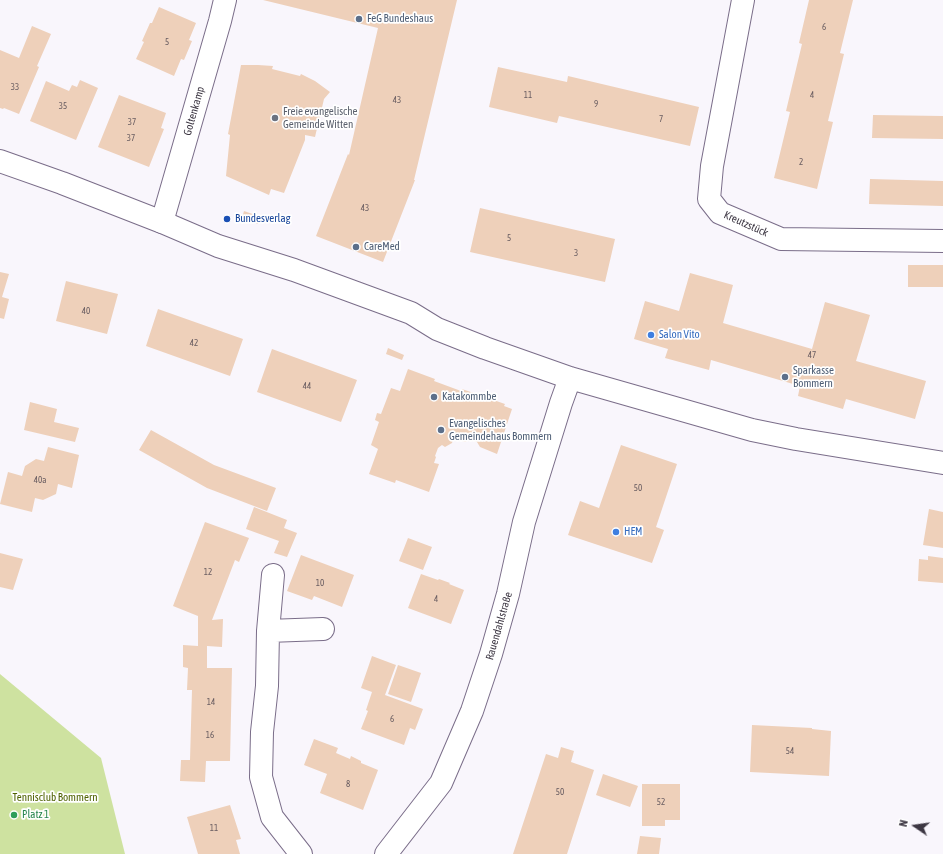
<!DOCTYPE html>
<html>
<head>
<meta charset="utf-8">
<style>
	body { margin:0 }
	#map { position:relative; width:943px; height:854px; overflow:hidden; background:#f9f6fc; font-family:"Asap Condensed",sans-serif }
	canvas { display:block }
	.north { position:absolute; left:895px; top:806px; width:40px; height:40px; -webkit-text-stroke:3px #fff; paint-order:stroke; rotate:283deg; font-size:11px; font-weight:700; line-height:16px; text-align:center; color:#3d3743 }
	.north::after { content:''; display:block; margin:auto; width:14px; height:18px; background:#3d3743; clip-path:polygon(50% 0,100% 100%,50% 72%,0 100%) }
</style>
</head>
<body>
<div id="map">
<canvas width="943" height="854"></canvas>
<div class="north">N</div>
</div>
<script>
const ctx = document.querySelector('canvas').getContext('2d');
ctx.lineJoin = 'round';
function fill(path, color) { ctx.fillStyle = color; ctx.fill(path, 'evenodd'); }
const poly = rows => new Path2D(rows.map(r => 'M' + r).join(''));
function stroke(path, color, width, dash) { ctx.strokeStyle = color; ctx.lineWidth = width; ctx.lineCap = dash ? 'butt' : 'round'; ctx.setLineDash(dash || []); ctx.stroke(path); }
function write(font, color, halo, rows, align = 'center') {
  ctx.font = font + ' "Asap Condensed",sans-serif'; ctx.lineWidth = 3.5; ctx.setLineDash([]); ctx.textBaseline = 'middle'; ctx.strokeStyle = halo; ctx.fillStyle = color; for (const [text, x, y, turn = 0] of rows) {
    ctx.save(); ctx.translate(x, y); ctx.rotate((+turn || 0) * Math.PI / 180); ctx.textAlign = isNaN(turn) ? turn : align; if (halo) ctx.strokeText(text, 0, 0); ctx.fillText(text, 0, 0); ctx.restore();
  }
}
const green = poly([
	[0,674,101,758,125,854,0,854]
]);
const building = poly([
	[263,0,457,0,414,180,415,180,383,262,316,236,348,154,349,155,378,28],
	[809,0,853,0,840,53,844,54,828,121,833,122,817,189,774,178,790,112,786,111,802,44,799,43],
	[159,7,196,23,189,40,192,41,184,60,181,59,174,76,136,59,144,42,142,41,150,23,152,23],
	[32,26,51,34,37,66,39,67,19,114,4,108,3,109,0,108,0,50,19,58],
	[241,65,258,65,273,66,272,69,300,76,301,74,315,81,330,92,324,99,315,137,305,135,305,140,284,193,271,189,269,195,226,176,230,135,228,134],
	[498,67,567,82,568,76,699,107,690,146,559,116,557,123,489,107],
	[80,80,98,88,76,140,30,121,46,81,69,91,72,85,77,87],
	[119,95,166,113,161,128,164,129,149,167,98,147],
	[873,115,943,116,943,139,872,138],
	[870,179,943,181,943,206,869,204],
	[480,208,615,239,605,282,470,252],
	[244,211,261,217,258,224,242,218],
	[908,265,943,265,943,287,908,287],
	[0,272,9,274,2,297,9,299,4,319,0,318],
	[690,273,733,285,723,323,812,349,825,302,870,315,856,361,926,381,915,419,846,399,843,409,798,396,800,386,711,360,709,370,665,358,668,349,634,339,645,301,679,311],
	[66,281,118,294,107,334,56,321],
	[158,309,243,339,230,376,146,346],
	[388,348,404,355,402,360,386,354],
	[272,349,357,380,341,422,257,392],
	[408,369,435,379,434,381,461,391,462,389,505,404,504,406,512,409,497,454,480,447,477,442,470,440,465,442,459,440,459,437,453,440,452,443,445,447,442,445,438,448,435,456,436,457,434,463,439,464,429,492,396,480,395,483,369,474,378,449,371,445,379,422,375,420,377,413,381,414,391,388,400,391],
	[30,402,57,409,54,422,79,428,75,442,24,430],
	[151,430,214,465,276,488,267,511,207,488,139,450],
	[621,445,677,464,656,527,664,530,652,563,568,535,580,501,599,508],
	[48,447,79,455,72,488,58,484,56,494,43,500,35,498,32,512,0,504,8,472,22,476,25,466,36,459,44,461],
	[254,507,287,520,284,528,297,533,287,557,274,553,279,541,246,529],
	[929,509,943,512,943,548,923,545],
	[205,522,249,538,239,562,235,560,212,620,223,619,222,647,207,646,207,668,232,668,230,761,206,761,205,782,180,781,181,760,190,760,192,690,187,690,188,668,183,667,183,645,198,646,198,616,173,606],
	[408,538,432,547,423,570,399,561],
	[0,553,23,559,13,590,0,587],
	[301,555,354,575,342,607,314,596,312,600,287,591],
	[928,556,943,558,943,583,918,581,919,559,928,560],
	[421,574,438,580,439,579,450,583,449,584,464,590,451,624,408,608],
	[372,656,396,665,385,695,423,709,415,730,410,728,404,745,361,729,368,711,366,710,372,692,361,688],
	[398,665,421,673,411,702,388,694],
	[752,725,812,728,812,729,831,731,829,776,750,772],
	[314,739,338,748,336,753,350,759,351,756,361,761,361,763,378,770,363,810,320,793,327,774,304,765],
	[561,747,574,751,571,762,594,770,567,854,513,854,546,754,558,758],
	[603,774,638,786,630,807,596,795],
	[642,784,680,784,680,820,665,820,665,826,642,826],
	[230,805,241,839,236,840,240,854,198,854,187,817],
	[640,836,661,838,659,854,637,854]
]);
const street = poly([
	[743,0,712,166,709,199,720,213,781,239,943,241],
	[162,222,220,21,225,0],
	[273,575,268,631,267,686,262,732,261,777,272,817,301,854],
	[268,631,323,629]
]);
const secondary = poly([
	[0,161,62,183,162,222,218,246,294,270,411,313,437,329,485,348,570,378,752,430,796,439,943,463],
	[386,854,441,783,472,711,491,654,508,594,524,522,561,403,570,378]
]);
const markers = [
	[359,19,4,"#5c6f8a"],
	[275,118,4,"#6b7280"],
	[227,219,4,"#1a4fb4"],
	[356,247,4,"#5c6f8a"],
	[651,335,4,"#3f7fe0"],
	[785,377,4,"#5c6f8a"],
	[434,397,4,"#5c6f8a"],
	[441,430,4,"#5c6f8a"],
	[616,532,4,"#3f7fe0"],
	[14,815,4,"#2e9e5b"]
];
const numberNames = [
	["6",824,27],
	["5",167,42],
	["33",15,87],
	["11",528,95],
	["4",812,95],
	["43",397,100],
	["9",596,104],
	["35",63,106],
	["7",661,119],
	["37",132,122],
	["37",131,138],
	["2",801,162],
	["43",365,208],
	["5",509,238],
	["3",576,253],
	["40",86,311],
	["42",194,343],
	["47",812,355],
	["44",307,386],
	["40a",40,480],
	["50",638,488],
	["12",208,572],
	["10",320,583],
	["4",436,599],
	["14",211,702],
	["6",392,719],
	["16",210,735],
	["54",790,751],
	["8",348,784],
	["50",560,792],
	["52",661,802],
	["11",214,828]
];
const serviceNames = [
	["FeG Bundeshaus",367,19],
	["CareMed",364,247],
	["Sparkasse",793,371],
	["Bommern",793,384],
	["Katakommbe",442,397],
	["Evangelisches",449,424],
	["Gemeindehaus Bommern",449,437]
];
const streetNames = [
	["Goltenkamp",194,111,-74],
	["Kreutzstück",746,224,24],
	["Rauendahlstraße",499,626,-74]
];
const worshipNames = [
	["Freie evangelische",283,112],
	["Gemeinde Witten",283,125]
];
const transitNames = [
	["Bundesverlag",235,219]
];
const shopNames = [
	["Salon Vito",659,335],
	["HEM",624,532]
];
const parkNames = [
	["Tennisclub Bommern",55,798]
];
const leisureNames = [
	["Platz 1",22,815]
];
fill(green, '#cee2a0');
fill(building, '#eed0ba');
stroke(street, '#7a6d89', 24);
stroke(secondary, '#7a6d89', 24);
stroke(street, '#fff', 22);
stroke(secondary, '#fff', 22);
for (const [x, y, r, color] of markers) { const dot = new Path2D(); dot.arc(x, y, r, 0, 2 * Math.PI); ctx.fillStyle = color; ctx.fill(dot); stroke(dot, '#fff', 1.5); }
write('9px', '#695d61', null, numberNames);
write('11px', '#4e5e75', '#fff', serviceNames, 'left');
write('11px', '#3d3743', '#fff', streetNames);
write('11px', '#5b616d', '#fff', worshipNames, 'left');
write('11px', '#164399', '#fff', transitNames, 'left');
write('11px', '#366cbe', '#fff', shopNames, 'left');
write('11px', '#4e6100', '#fff', parkNames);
write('11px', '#27864d', '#fff', leisureNames, 'left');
</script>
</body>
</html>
